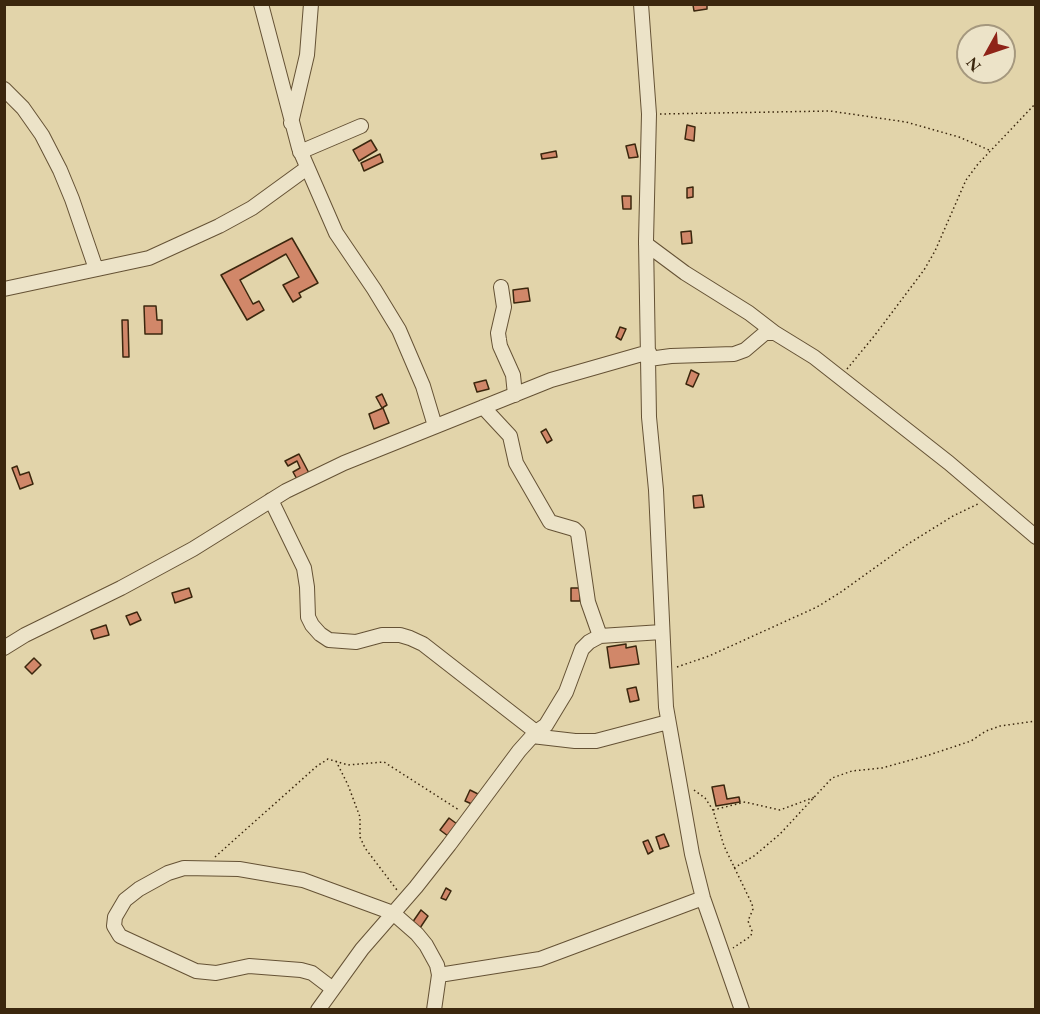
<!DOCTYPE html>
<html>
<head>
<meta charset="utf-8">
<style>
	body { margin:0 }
	#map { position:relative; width:1040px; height:1014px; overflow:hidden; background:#e2d4aa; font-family:"EB Garamond",serif }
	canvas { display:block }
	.frame { position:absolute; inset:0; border:6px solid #3b270e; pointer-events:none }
	.north { position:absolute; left:956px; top:24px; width:60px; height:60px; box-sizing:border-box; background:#ece3c8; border:2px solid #a5987e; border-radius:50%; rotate:230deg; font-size:16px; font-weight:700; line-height:24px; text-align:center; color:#3b270e }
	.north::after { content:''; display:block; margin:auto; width:21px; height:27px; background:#8f2418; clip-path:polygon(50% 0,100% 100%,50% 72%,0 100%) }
</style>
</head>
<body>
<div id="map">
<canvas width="1040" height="1014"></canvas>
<div class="frame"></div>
<div class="north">N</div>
</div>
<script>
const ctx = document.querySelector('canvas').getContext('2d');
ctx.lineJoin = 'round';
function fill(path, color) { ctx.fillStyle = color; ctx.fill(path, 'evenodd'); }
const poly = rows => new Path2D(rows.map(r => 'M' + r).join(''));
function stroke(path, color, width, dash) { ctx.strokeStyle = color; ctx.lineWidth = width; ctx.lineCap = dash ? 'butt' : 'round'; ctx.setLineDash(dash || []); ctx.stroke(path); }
const building = poly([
	[707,4,707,9,694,11,693,5,707,4],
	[687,125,695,127,694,141,685,139,687,125],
	[371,140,377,150,359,161,353,150,371,140],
	[635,144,638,157,629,158,626,146,635,144],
	[556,151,557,157,542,159,541,154,556,151],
	[380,154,383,162,364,171,361,163,380,154],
	[693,187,693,197,687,198,687,188,693,187],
	[622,196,631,196,631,209,623,209,622,196],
	[691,231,692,243,682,244,681,232,691,231],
	[292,238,318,283,299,293,301,297,293,302,283,285,299,277,286,254,240,280,253,304,259,301,264,310,247,320,221,275,292,238],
	[528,288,530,301,514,303,513,290,528,288],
	[144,306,156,306,157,320,162,320,162,334,145,334,144,306],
	[122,320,128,320,129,357,123,357,122,320],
	[620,327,626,329,621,340,616,337,620,327],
	[691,370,699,374,693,387,686,384,691,370],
	[486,380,489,389,477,392,474,383,486,380],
	[382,394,387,405,382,408,376,397,382,394],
	[383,408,389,423,374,429,369,414,383,408],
	[546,429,552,440,547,443,541,432,546,429],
	[299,454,310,475,298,481,293,472,300,468,297,461,288,466,285,461,299,454],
	[17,466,20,475,29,472,33,484,20,489,12,468,17,466],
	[702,495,704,507,694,508,693,496,702,495],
	[189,588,192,597,175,603,172,593,189,588],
	[571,588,580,588,580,601,571,601,571,588],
	[137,612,141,620,130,625,126,616,137,612],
	[106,625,109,635,94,639,91,630,106,625],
	[626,644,626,648,636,646,639,664,610,668,607,647,626,644],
	[34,658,41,665,32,674,25,667,34,658],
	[636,687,639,700,630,702,627,689,636,687],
	[724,785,727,799,739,797,740,802,716,806,712,787,724,785],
	[470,790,478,794,474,805,465,801,470,790],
	[449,818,457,824,448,836,440,830,449,818],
	[664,834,669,846,660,849,656,837,664,834],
	[648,840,653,851,648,854,643,842,648,840],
	[446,888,451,891,446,900,441,898,446,888],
	[421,910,428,916,420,928,412,923,421,910]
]);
const path = poly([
	[660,114,830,111,906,122,959,137,989,150],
	[847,369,875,335,924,270,935,251,966,180,978,164,1036,103],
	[677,667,709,656,817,607,841,592,908,544,953,516,980,503],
	[336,761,348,785,360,817,360,837,365,848,397,890],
	[694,790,705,798,713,810,724,846,752,904,753,909,748,921,752,931,751,936,733,948],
	[713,810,745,802,780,810,815,797],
	[215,857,317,766,328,759,348,765,384,762,459,810],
	[734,868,754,856,780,834,832,778,852,771,882,768,929,755,971,741,986,731,1000,726,1036,721]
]);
const minor = poly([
	[261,4,299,148,336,233,374,289,399,330,423,386,435,426],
	[641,4,649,114,646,241,649,417,656,490,666,707,692,854,703,898,742,1010],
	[4,89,23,108,42,135,60,170,72,199,96,269],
	[291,123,307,55,311,4],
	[300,152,361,126],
	[646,244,685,273,749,313,775,333],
	[501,287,504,307,498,333,499,340,500,346,513,375,515,395],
	[4,289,149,258,219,226,252,208,307,168],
	[649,359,671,356,734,354,745,350,765,333,775,333,814,357,949,463,1036,537],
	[483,407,510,436,516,463,550,522,574,529,578,533,588,602,600,636],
	[271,500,304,568,307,587,308,617,312,625,320,634,329,640,356,642,382,635,400,635,410,638,423,644,536,732],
	[4,648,25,635,121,588,193,549,286,491,344,463,551,380,649,352],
	[532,736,575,741,596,741,668,722],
	[439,975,540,959,703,898],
	[333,989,312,973,301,970,249,966,216,973,196,971,120,936,114,926,115,917,125,900,139,889,168,873,184,868,239,869,303,880,393,913,417,934,426,945,437,965,439,975,434,1010],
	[318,1010,362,949,416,887,449,845,519,751,536,732,546,725,566,692,582,649,589,642,600,636,662,632]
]);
fill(building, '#d18769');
stroke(building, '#3b270e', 1.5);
stroke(minor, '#655235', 16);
stroke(path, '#3b270e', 1.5, [1.5, 3]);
stroke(minor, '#ece3c8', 14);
</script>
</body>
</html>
